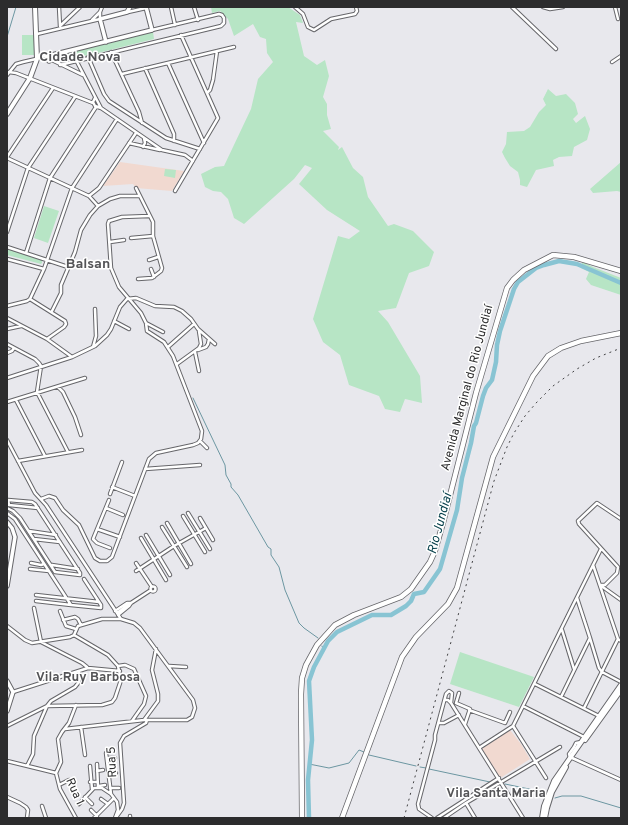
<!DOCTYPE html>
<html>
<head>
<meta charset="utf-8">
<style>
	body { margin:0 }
	#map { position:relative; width:628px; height:825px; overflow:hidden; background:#e8e8ed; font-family:Overpass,sans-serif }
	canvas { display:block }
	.frame { position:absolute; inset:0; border:8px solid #2c2c2d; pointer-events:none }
</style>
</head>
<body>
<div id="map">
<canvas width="628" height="825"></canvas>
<div class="frame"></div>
</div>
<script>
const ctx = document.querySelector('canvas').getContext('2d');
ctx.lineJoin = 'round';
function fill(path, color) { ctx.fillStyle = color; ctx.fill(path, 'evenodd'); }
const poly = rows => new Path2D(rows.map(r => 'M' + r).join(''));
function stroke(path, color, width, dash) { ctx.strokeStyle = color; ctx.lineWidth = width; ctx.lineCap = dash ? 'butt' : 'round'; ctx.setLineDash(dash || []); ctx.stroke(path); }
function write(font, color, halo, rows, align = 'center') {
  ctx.font = font + ' Overpass,sans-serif'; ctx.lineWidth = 3; ctx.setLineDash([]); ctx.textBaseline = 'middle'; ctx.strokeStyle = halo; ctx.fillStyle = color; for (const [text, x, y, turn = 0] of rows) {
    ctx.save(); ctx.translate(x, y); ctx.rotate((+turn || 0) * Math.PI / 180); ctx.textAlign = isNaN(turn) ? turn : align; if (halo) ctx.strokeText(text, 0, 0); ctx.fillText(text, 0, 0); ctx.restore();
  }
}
const education = poly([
	[120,162,184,171,172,191,136,188,133,184,103,186],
	[510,730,521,744,530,759,502,777,499,776,482,749,483,748]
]);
const green = poly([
	[211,7,288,7,300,15,303,23,296,22,304,56,317,65,325,60,329,76,323,97,327,104,327,115,331,129,323,131,339,147,338,150,342,147,353,168,363,177,368,197,388,226,394,224,413,231,434,252,429,266,409,273,396,308,378,311,388,322,420,376,422,403,405,399,400,412,385,409,379,396,349,385,340,355,323,342,313,319,338,236,349,239,360,231,327,210,299,184,312,168,305,165,294,179,244,224,234,218,228,199,221,192,213,191,205,187,201,174,215,167,224,166,251,109,258,79,273,62,267,53,266,39,260,37,253,24,234,36,228,19,220,11,212,13],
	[153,32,154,39,98,53,60,61,57,61,58,56],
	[22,35,34,35,35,55,22,55],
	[548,89,556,96,566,94,575,103,578,114,573,119,576,123,585,116,590,129,587,140,574,147,572,156,559,157,553,160,554,166,536,170,527,187,520,185,520,180,518,172,510,166,505,158,502,152,506,144,507,132,524,131,530,127,539,112,546,105,543,99],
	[621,162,621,192,617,191,593,193,590,189],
	[165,169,176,170,175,178,164,176],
	[44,206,59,211,48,243,34,238],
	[7,248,42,260,42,263,41,264,7,255],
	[583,262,593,267,621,278,621,295,591,285,586,279,589,272,581,268,582,263],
	[460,652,534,677,519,707,450,684]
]);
const stream = poly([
	[7,37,16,7],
	[193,398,225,465,226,475,231,484,231,487,238,495,268,547,271,549,271,555,279,567,285,590,299,623,304,628,318,638],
	[322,646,323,649],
	[369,755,416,766],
	[309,764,329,768,349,763,359,750,364,752],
	[420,767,426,768],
	[429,769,490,782],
	[505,784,534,790,543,795],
	[555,798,562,796,581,796,621,808]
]);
const river = poly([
	[309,818,308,780,312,740,309,681,314,667,328,641,337,632,372,615,391,615,406,606,411,601,414,594,424,592,440,569,457,510,462,478,471,443,474,426,476,423,483,396,486,388,492,380,496,362,497,345,500,331,514,289,518,282,536,268,544,265,559,261,577,264,621,283]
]);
const minor = poly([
	[59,7,60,26],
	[171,7,175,25],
	[194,7,198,20],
	[295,7,303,14,308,27,314,30,331,19,355,14,357,11,356,7],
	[512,7,556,49],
	[543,7,550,9,563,7],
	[615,7,618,19],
	[128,12,146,8],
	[92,20,100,12,102,7],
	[60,26,80,7],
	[37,34,100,19,100,12],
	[111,52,139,112,142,123],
	[88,57,104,94,109,101,166,138,200,149],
	[52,60,83,75],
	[76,60,101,108],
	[612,62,621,56],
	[168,63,204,143],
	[60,65,221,26,224,23,224,18,222,15,219,14,152,30],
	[145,68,174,134,174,141],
	[9,72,16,73,93,103],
	[122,74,234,47],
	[7,75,16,64,23,62,36,59],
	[207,93,210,90,213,80,217,51],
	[95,98,93,102,95,106,101,108,162,150,185,155,193,161],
	[129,143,160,150],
	[143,147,145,143,144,138],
	[7,157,53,88],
	[7,158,89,196,98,206],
	[136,188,153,222,153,236,162,268,161,271,152,278,138,279],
	[175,191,218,118,181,35],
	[89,196,99,188,136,133],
	[7,232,28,168,75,97],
	[131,238,153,236],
	[110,242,124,240],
	[7,247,68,267],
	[26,253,50,178,96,107],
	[7,259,44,269],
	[149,260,158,257],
	[151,269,154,277],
	[30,299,44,269,72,188,117,119],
	[30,299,65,321,66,324,64,327,47,339],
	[127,299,136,298,155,306,174,307,182,311,191,319,198,329,215,344],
	[7,306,27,301,30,299],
	[52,311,61,293,61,285,75,252,81,230,90,215,98,206,110,199,120,196,139,196],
	[7,318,47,339,72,357],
	[114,321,129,329],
	[146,323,163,332],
	[7,329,21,326],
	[7,344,35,359,39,363,41,366,37,392,68,452],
	[93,347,96,336,95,309],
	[168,347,194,324],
	[198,350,206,347,208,344,209,339],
	[195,352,199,371],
	[7,353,12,351,14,348],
	[177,364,199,348,201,344,199,331],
	[7,378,72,357,95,346,107,335,111,329,120,307,127,299],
	[58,387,63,392,75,417,81,435],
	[16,400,45,456],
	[7,402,85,378],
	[7,440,35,493,46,505,121,619],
	[200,441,207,448],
	[18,461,82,450],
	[145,469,200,465],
	[112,487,135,496],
	[110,494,122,462],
	[41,499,49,496,55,498,63,510,79,525,95,558,100,561,107,561,112,557,149,459,156,453,193,445,198,443,201,439,202,431,173,356,164,342,147,331,146,323,141,313,119,287,111,268,108,224,109,221,122,217,149,216],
	[109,500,93,539,97,543,110,548],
	[7,508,13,511,20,518,55,572,80,575,80,573,35,504,32,502,8,500,9,505,38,508],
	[106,508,123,515],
	[7,513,15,519,71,605,101,608,101,605,84,579],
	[188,513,210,549],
	[183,516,205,552],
	[200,518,213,540],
	[167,523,191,564],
	[162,527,187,567],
	[97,529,120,537],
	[29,531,56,535],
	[146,535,170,575],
	[141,538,166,580],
	[34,539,60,542],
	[31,563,41,565,44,564],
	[136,563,152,587],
	[52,565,78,569],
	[593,565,618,639,621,641],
	[30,569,49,571],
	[136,571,174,546,206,528],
	[600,585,605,585,617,573,618,567,579,524,578,521,597,503,621,519],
	[600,585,621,600],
	'150.5 589a2.5 2.5 0 1 1 5 0a2.5 2.5 0 1 1-5 0Z',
	[36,595,99,602],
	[577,598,590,638,599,668,602,672,621,682],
	[36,601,71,605],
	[34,608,41,642,82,663,87,667],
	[60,611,66,626,76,629],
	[115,611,127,603,131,603,151,590],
	[117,613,131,603],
	[118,615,129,606,131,603],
	[63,620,75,617,78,619,81,625],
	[7,626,25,640,32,643,70,637,74,635],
	[562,630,574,669],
	[118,666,125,665,134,669,146,696,144,704,132,721],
	[169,666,186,667],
	[535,684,599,716],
	[13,692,88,668,120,671],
	[459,693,456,703,470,709,465,724],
	[561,697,590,638],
	[445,700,448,700,451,703,523,818],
	[523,706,584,737],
	[584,708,618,639],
	[469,710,505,723,510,712],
	[144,720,158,701,158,694,152,670,156,649],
	[439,723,444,723,459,715],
	[7,726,47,706,102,705,112,702,115,698,121,680,118,666,108,655,74,635],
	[513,726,546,778],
	[81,727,85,755],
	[65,729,144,720,187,720,192,717,195,708,193,700,140,628,134,623,121,619,102,619,78,626,74,635],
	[581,742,576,743,574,747,569,754,570,757,621,780],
	[479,748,513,726,601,549],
	[106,753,111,794],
	[107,758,115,758],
	[7,761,56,773],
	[97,764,98,787],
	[27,766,33,754,34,736,47,706,51,701,75,687,79,682,79,671],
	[90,766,92,789],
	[97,771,103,770],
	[56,773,61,762,58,739,62,732,69,723,76,705],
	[56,773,60,789,76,818],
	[109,773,116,773],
	[90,782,96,782],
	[59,785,69,780],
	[99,786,105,785],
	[110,788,119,788],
	[7,797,20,803,26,807,28,810,27,818],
	[85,797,92,804],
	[101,799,108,804],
	[466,803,475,818],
	[79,804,94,788,102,788,111,794,117,802,118,810,115,818],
	[42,806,46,818],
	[91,810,97,816],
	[117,816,122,809,124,803,120,743,124,736,146,723,147,720],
	[130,816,130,818],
	[94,818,114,798],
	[432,818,419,809,418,804,435,740,435,735,446,694,449,691,452,693,451,703],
	[437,818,499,778],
	[444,818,466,803,560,747]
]);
const tertiary = poly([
	[106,42,100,19,127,12,130,7],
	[52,55,152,30,146,7],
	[37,56,47,56,51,55,53,57,53,59,49,61,47,58,47,56],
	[7,522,12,528,15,537,7,586],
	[7,681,13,692,7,711]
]);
const secondary = poly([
	[7,114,30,78,37,59,35,7],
	[585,740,621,690],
	[542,818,544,806,554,781,621,685],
	[545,818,547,808,552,792,566,767]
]);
const primary = poly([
	[302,818,301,694,302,678,306,665,317,645,335,625,354,615,401,597,411,589,430,562,435,551,443,523,476,393,507,288,513,280,524,270,553,255,574,257,621,271],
	[342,818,402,657,416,637,448,604,457,588,493,457,533,376,548,356,561,348,581,341,621,333]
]);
const rail = poly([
	[404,818,487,507,494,481,507,447,514,433,525,416,537,402,553,386,577,369,596,358,621,348]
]);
const streetNames = [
	["Avenida Marginal do Rio Jundiaí",468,388,-75],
	["Rua 5",113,762,-93],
	["Rua 1",74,792,66]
];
const waterNames = [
	["Rio Jundiaí",441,524,-75]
];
const neighbourhoodNames = [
	["Vila Ruy Barbosa",88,678],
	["Vila Santa Maria",496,794]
];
const quarterNames = [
	["Cidade Nova",80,58],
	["Balsan",88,265]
];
fill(education, '#f1d9d0');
fill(green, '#b7e5c5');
stroke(stream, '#6c96a1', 1);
stroke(river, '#88c4d3', 4.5);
stroke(minor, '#66666a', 4.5);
stroke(tertiary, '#66666a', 5.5);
stroke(secondary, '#66666a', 6);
stroke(primary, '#66666a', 6);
stroke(minor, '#fff', 2.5);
stroke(tertiary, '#fff', 3.5);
stroke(secondary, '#fff', 4);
stroke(primary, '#fff', 4.5);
stroke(rail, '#424244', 1, [2, 4]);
write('12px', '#2c2c2d', '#fff', streetNames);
write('italic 13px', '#08414c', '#fff', waterNames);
write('bold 13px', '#545457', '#fff', neighbourhoodNames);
write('bold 14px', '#545457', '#fff', quarterNames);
</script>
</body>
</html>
